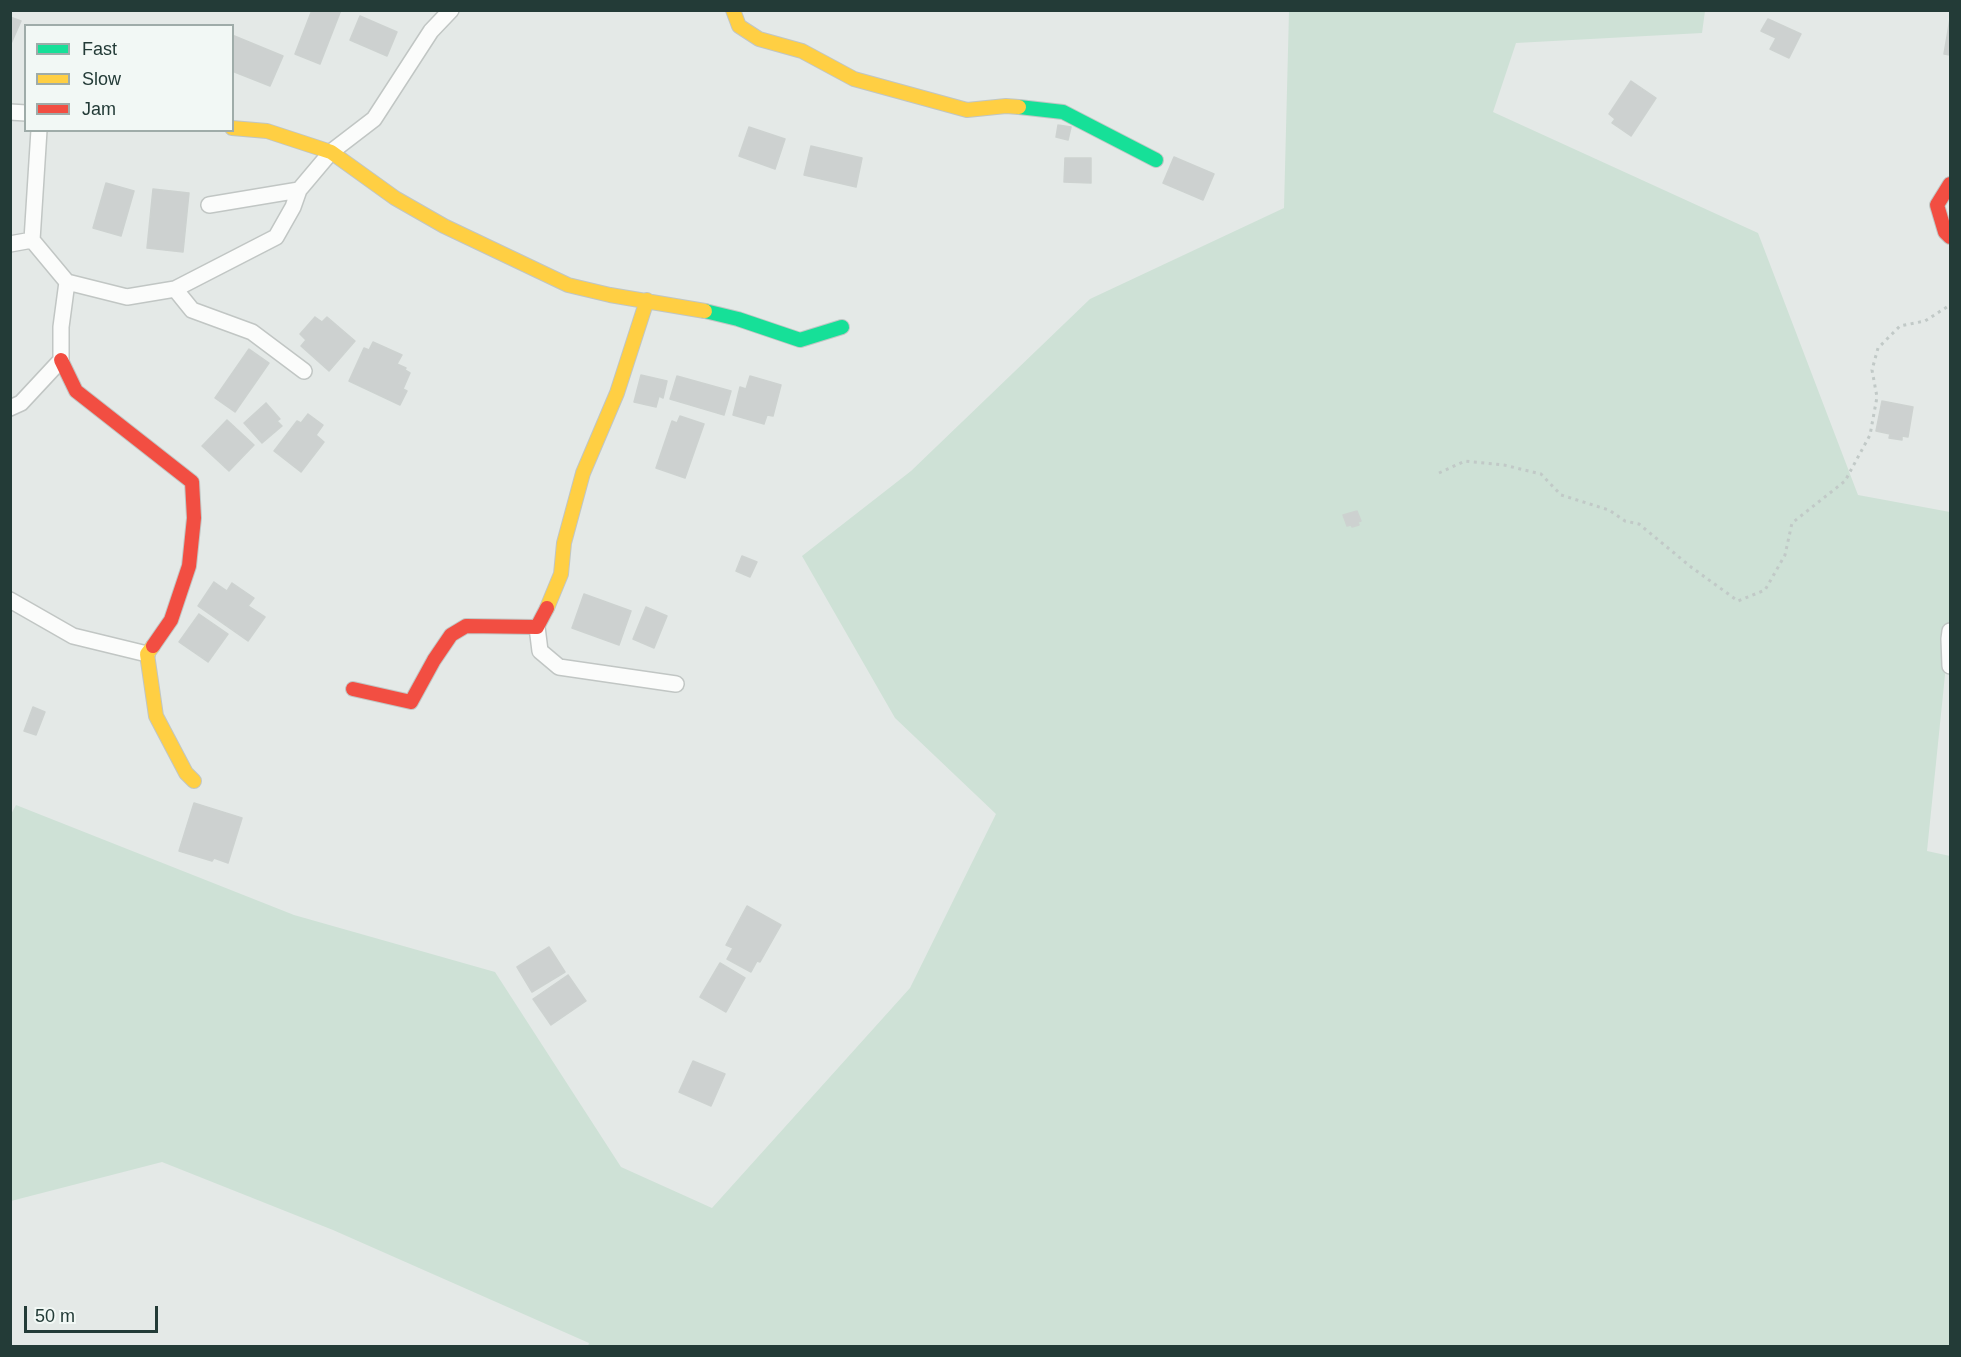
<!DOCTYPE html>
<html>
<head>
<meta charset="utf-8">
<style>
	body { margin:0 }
	#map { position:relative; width:1961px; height:1357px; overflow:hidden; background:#e4e9e7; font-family:Helvetica,sans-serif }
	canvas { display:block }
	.frame { position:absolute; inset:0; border:12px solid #233b37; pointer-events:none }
	.legend { position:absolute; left:24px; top:24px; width:210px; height:108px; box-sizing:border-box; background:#f2f8f5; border:2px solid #9faca9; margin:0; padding:8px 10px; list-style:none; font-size:18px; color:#233b37 }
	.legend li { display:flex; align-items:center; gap:12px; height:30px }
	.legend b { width:30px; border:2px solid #9faca9 }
	.scale { position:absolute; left:24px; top:1306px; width:134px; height:27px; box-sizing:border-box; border:3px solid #233b37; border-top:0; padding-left:8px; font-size:18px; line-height:21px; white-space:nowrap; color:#233b37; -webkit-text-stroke:4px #f2f8f5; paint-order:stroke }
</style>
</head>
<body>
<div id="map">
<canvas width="1961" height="1357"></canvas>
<div class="frame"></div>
<ul class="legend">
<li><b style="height:8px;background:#16e098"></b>Fast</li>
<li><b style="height:8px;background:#ffcf43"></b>Slow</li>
<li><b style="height:8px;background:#f24e42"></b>Jam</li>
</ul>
<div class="scale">50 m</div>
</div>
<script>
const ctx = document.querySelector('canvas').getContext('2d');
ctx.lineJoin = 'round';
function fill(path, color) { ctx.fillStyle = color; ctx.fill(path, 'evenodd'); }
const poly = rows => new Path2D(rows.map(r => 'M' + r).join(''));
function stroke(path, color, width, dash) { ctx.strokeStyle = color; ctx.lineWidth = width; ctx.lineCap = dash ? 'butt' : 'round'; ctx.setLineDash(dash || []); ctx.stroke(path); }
const green = poly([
	[1289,11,1705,11,1702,33,1516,43,1493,112,1758,233,1858,495,1950,512,1950,626,1927,851,1950,856,1950,1346,588,1346,589,1343,333,1230,162,1162,11,1201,10,816,16,805,294,915,495,972,621,1167,712,1208,910,988,996,814,895,718,802,556,911,471,1090,299,1284,208]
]);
const building = poly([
	[312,10,341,10,320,64,295,54,312,10],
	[360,16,397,32,387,56,350,40,360,16],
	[10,17,21,21,10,46,10,17],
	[1768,19,1801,34,1789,58,1770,49,1776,38,1761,31,1768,19],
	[1950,19,1950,55,1944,54,1950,19],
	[232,35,283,56,270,86,232,71,232,35],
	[1631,81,1656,98,1631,136,1612,123,1615,119,1609,114,1631,81],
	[1058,125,1071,127,1068,140,1056,137,1058,125],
	[749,127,785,139,775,169,739,156,749,127],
	[811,146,862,158,856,187,804,175,811,146],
	[1174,157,1214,174,1203,200,1163,183,1174,157],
	[1065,158,1091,158,1091,183,1064,182,1065,158],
	[106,183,134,191,121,236,93,228,106,183],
	[153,189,189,193,183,252,147,248,153,189],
	[315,317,322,322,327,317,355,341,329,371,301,346,306,340,300,334,315,317],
	[373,342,402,355,397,364,406,368,405,370,410,373,403,389,407,391,400,405,349,381,364,348,369,350,373,342],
	[249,349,269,363,235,412,215,398,249,349],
	[641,375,667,381,663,398,659,396,656,407,634,402,641,375],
	[677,376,731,391,724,415,670,399,677,376],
	[750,376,781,385,773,416,767,415,764,424,733,415,740,387,746,389,750,376],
	[1882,401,1913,407,1908,437,1902,436,1902,440,1889,438,1890,434,1876,431,1882,401],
	[266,403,280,419,277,421,282,426,262,443,244,423,266,403],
	[308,414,323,425,316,435,324,442,301,472,274,451,297,421,301,423,308,414],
	[680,416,704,424,685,478,656,468,672,421,677,423,680,416],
	[227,420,254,445,229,471,202,446,227,420],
	[1357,511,1361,521,1358,522,1359,525,1352,527,1351,525,1347,526,1343,515,1357,511],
	[742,556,757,562,750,577,736,571,742,556],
	[214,582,227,591,232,583,254,598,248,606,265,617,248,641,198,606,214,582],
	[584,594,631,611,619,645,572,628,584,594],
	[646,607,667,616,654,648,633,639,646,607],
	[199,614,228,634,208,662,179,642,199,614],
	[33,707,45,712,36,735,24,731,33,707],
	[194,803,242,818,228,863,214,858,212,861,179,851,194,803],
	[747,906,781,925,760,962,757,961,751,972,727,959,733,948,726,945,747,906],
	[549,947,565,972,532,992,517,967,549,947],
	[720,963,745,978,726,1012,700,997,720,963],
	[568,975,586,1001,551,1025,533,999,568,975],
	[693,1061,725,1074,711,1106,679,1092,693,1061]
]);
const path = poly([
	[1439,473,1465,461,1504,465,1541,474,1561,495,1609,510,1625,521,1639,524,1691,567,1738,601,1765,590,1785,555,1792,523,1845,481,1870,435,1877,397,1872,370,1878,348,1900,326,1925,321,1950,305]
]);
const street = poly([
	[10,112,26,113],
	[209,205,299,190],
	[32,240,39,130],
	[10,244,32,240,67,282,127,297,175,289,276,237,293,207,299,190,331,152,374,119,431,31,451,10],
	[175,289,192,310,252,332,304,371],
	[10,408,21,403,61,360,61,327,67,282],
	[10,600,73,636,147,654],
	[537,627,540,651,559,667,676,684],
	[1950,631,1949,639,1950,666]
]);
const fast = poly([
	[1019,107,1063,112,1156,160],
	[705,311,738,319,800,340,842,327]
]);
const slow = poly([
	[733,10,739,26,759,39,802,51,854,79,967,110,1006,106,1019,107],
	[232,128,267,131,331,152,395,198,444,226,568,285,610,295,705,311],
	[547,608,561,574,564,543,583,473,617,393,647,300],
	[153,646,147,654,156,716,186,773,194,781]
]);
const jam = poly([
	[1950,184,1937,205,1945,232,1950,237],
	[61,360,76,391,192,482,194,518,189,566,171,620,153,646],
	[353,689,411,702,434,660,451,635,466,626,537,627,547,608]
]);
fill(green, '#cee1d6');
fill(building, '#cdd1d0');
stroke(building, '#cdd2d0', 1.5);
stroke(street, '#c1c6c4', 18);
stroke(fast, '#c0c6c4', 16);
stroke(slow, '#c0c6c4', 16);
stroke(jam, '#c0c6c4', 16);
stroke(path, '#c1c9c7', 3, [3, 4.5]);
stroke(street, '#fbfcfb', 15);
stroke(fast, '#16e098', 14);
stroke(slow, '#ffcf43', 14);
stroke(jam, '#f24e42', 14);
</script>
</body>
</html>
